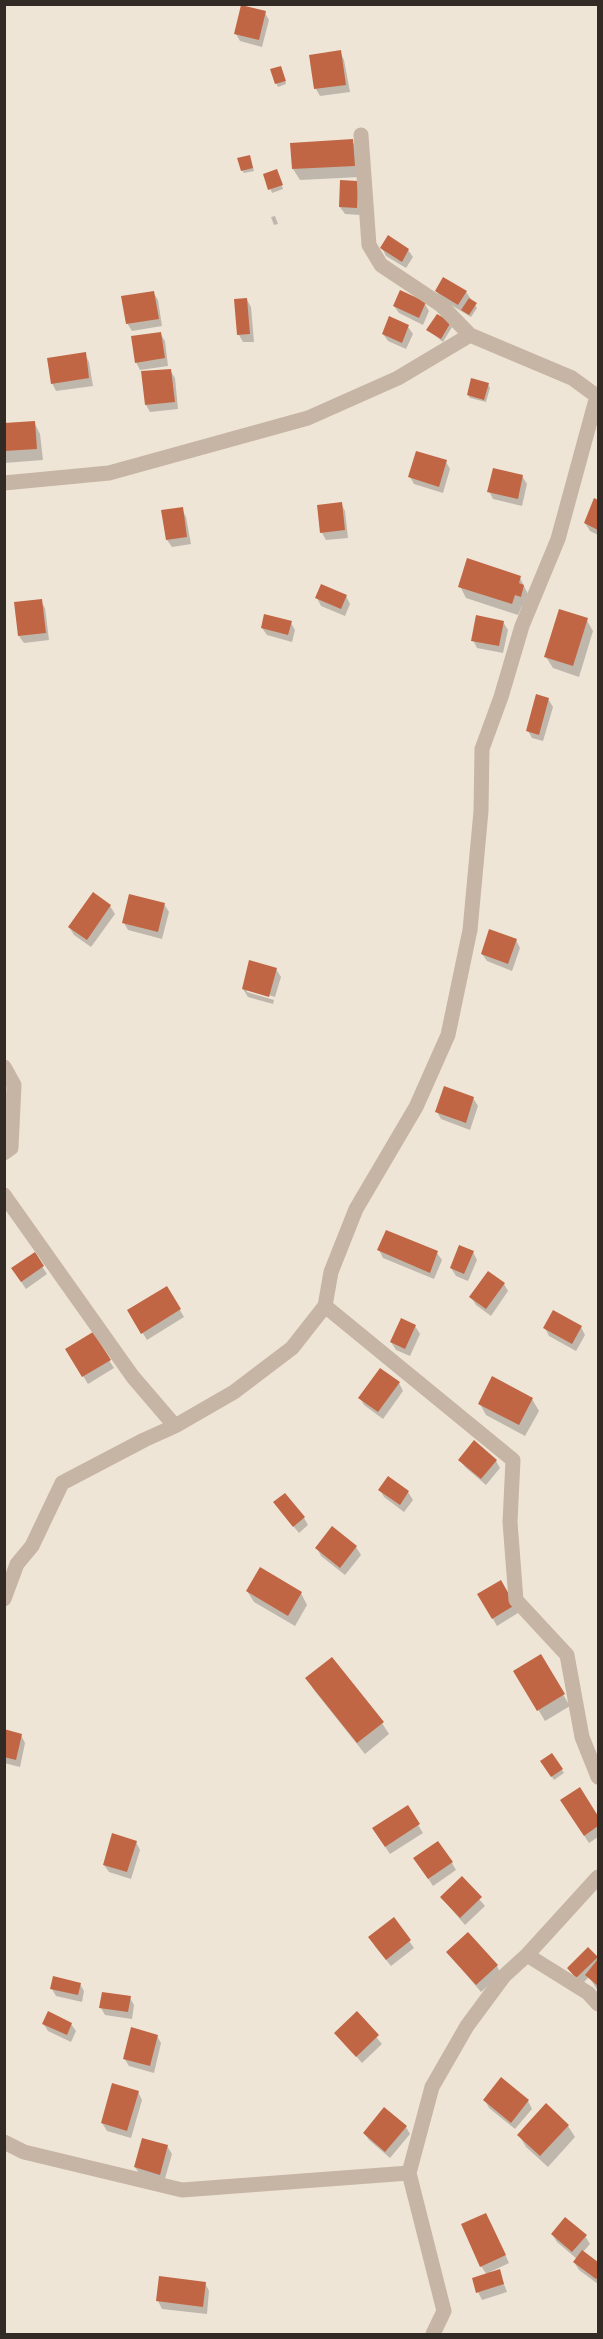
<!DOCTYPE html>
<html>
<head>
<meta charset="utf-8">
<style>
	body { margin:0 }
	#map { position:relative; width:603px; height:2339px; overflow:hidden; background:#efe5d7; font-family:"Open Sans",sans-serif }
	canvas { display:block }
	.frame { position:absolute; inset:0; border:6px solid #322a25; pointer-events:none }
</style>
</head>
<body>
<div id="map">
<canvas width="603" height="2339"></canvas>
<div class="frame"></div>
</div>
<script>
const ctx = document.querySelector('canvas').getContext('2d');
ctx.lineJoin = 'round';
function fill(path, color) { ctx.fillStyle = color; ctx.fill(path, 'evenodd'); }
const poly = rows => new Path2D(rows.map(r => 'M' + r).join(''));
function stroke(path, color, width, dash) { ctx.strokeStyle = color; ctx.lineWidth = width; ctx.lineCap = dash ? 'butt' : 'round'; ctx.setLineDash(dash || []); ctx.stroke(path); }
const shadow = poly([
	[265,13,269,20,262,47,240,41,236,34],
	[340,52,344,60,350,92,320,96,316,89,311,56],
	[282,71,286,84,278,87,276,83],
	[352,141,359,153,360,177,300,180,293,169],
	[251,160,254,171,244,173,242,170],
	[278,174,283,189,272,193,265,175],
	[357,182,361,215,345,214,340,207],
	[275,216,278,224,274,225,271,217],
	[382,248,408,250,413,257,406,268,386,256],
	[436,291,466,292,477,308,471,317,441,299],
	[153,292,158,300,162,326,132,331,127,323],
	[247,300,251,307,254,342,243,342,239,335],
	[425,304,429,311,423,325,399,313,394,306],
	[390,318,408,327,413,334,406,349,388,341,383,334],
	[450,324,452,327,443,342,428,330],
	[160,333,165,341,168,366,140,370,136,362],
	[85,354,89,362,93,386,56,391,52,383],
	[170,370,175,378,178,409,150,412,146,405],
	[488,384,490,388,486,402,470,398,468,395],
	[34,422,40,434,43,460,4,463,4,425],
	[446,462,450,469,443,493,414,484,410,477],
	[522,476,527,484,522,506,493,499,489,491],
	[595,500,598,502,598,535,590,531,585,523],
	[341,503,345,511,348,538,326,540,322,533],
	[182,509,186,517,191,544,172,547,167,540],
	[520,578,530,598,527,607,522,606,518,615,466,598,460,586],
	[346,596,350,604,345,616,321,606,317,598],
	[41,601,45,608,49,640,24,643,19,636],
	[586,619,593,631,579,677,553,668,546,657],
	[503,622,508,630,503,653,477,648,473,640],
	[291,623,295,630,292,642,267,635,262,628],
	[548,699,553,707,543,741,532,738,528,731],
	[93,894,110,906,115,914,91,947,74,935,69,927],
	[164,904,169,912,162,939,128,930,124,923],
	[516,940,520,948,512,971,487,961,482,954],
	[276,969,281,977,275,997,247,989,247,992,274,1000,273,1004,248,997,243,989],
	[473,1098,478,1106,470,1130,441,1119,437,1112],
	[379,1250,437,1253,442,1260,434,1279,383,1258],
	[473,1252,477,1260,468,1281,456,1276,451,1268],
	[34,1254,47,1274,26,1289,17,1276],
	[504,1284,508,1291,491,1316,476,1305,471,1297],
	[167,1288,184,1317,147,1340,129,1311],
	[415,1326,420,1334,410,1356,396,1350,391,1342],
	[581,1327,585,1335,576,1351,549,1336,545,1328],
	[92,1334,114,1368,88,1384,67,1350],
	[399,1383,403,1391,383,1419,364,1405,360,1398],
	[532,1399,539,1411,525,1436,486,1415,480,1404],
	[460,1460,496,1461,500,1468,486,1485,465,1467],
	[380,1490,408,1492,413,1500,404,1512,384,1497],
	[280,1510,304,1518,308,1525,299,1533],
	[333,1528,356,1547,361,1555,345,1575,321,1556,317,1548],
	[500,1582,518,1613,497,1626,479,1594],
	[247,1591,301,1593,307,1605,295,1626,254,1602],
	[540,1656,570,1706,545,1721,515,1671],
	[307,1678,382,1723,389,1734,365,1754,314,1690],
	[4,1731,21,1735,25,1743,20,1767,4,1763],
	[552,1755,564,1773,554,1780,542,1761],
	[580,1789,598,1818,598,1837,589,1843,566,1808],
	[407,1807,423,1833,390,1854,378,1836],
	[136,1842,140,1850,131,1879,109,1872,104,1865],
	[452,1863,456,1870,433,1886,420,1866],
	[462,1879,485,1906,465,1925,442,1898],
	[394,1919,414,1948,391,1966,374,1945],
	[448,1953,497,1966,501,1974,481,1992],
	[597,1958,598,1961,598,1991,589,1977,581,1985,569,1968],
	[80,1984,84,1991,82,2002,56,1996,52,1989],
	[130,1998,134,2005,132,2019,105,2015,101,2008],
	[357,2014,382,2044,362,2063,336,2033],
	[43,2023,71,2024,76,2031,71,2042,48,2031],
	[157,2036,161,2043,154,2073,129,2066,124,2058],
	[138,2092,142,2100,131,2138,107,2131,102,2123],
	[485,2100,528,2101,532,2109,515,2129,489,2108],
	[568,2126,575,2137,548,2167,526,2147,519,2135],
	[406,2127,410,2134,390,2158,369,2140,364,2133],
	[167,2146,172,2154,164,2182,140,2175,135,2167],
	[490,2222,509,2263,490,2272,491,2274,499,2271,507,2292,482,2300,478,2292,487,2275,481,2266],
	[552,2234,585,2236,590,2244,583,2252,598,2264,598,2284,579,2270,574,2262,577,2259,557,2242],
	[205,2283,209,2291,207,2314,162,2309,158,2301]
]);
const building = poly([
	[241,5,266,11,259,40,234,34],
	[341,50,346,85,314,89,309,55],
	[281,66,286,81,275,84,270,69],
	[353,139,355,166,292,169,290,143],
	[250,155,253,168,241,171,237,158],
	[277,169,283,185,268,190,263,174],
	[340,180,358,181,357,208,339,207],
	[388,235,409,249,402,262,380,248],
	[443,277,467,291,458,305,435,291],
	[400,290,426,302,419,318,393,306],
	[154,291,159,319,126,324,121,296],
	[247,298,250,334,237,335,234,299],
	[469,298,477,303,469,315,461,310],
	[437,314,451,322,441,339,426,330],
	[389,316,409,325,402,343,382,334],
	[161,332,165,358,135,363,131,336],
	[86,352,89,378,51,384,47,358],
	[171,369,175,402,145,405,141,371],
	[471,378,489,383,484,400,467,395],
	[35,421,37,449,4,451,4,423],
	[416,451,447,460,439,487,408,477],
	[493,468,523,475,518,499,487,492],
	[594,498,598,500,598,530,584,523],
	[342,502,345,530,320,533,317,505],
	[183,507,187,537,166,540,161,510],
	[467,558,521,576,519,583,524,585,521,597,515,595,512,604,458,587],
	[321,584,347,595,341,609,315,598],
	[42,599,46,633,18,636,14,602],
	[559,609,588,618,573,666,544,657],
	[264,614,292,621,288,635,261,628],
	[476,615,504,621,499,646,471,641],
	[536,694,549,698,539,735,526,731],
	[93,892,111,905,87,940,68,927],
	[129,894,165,903,158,932,122,923],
	[489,929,517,939,508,964,481,954],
	[249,960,277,968,269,997,242,989],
	[444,1086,474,1097,466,1123,435,1112],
	[386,1230,438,1251,430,1273,377,1250],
	[459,1245,474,1251,464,1274,450,1268],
	[35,1252,44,1266,21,1282,11,1268],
	[488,1271,505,1283,486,1309,469,1297],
	[167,1286,181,1309,141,1334,127,1310],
	[553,1310,582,1326,572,1344,543,1328],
	[401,1318,416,1325,405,1349,390,1342],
	[93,1332,111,1360,82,1377,65,1349],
	[380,1368,400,1382,378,1412,358,1398],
	[492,1376,533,1398,519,1425,478,1404],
	[474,1440,497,1460,481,1479,458,1460],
	[388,1476,409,1491,400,1505,378,1490],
	[285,1493,305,1517,293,1527,273,1502],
	[332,1526,357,1546,340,1568,315,1548],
	[260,1567,302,1592,288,1616,246,1591],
	[501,1580,515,1605,492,1619,477,1594],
	[541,1654,565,1694,537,1711,513,1671],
	[332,1657,384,1722,357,1743,305,1678],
	[4,1729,22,1734,16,1760,4,1757],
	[552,1753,563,1769,551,1777,540,1761],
	[580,1787,598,1816,598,1826,584,1836,560,1800],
	[408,1805,420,1824,385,1847,372,1828],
	[112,1833,137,1841,127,1872,103,1865],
	[438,1841,453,1862,428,1879,413,1858],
	[462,1876,482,1897,460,1918,440,1897],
	[394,1917,411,1940,386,1960,368,1937],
	[468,1932,498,1965,476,1985,446,1952],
	[588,1947,598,1957,576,1978,567,1968],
	[598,1959,598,1986,585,1975],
	[53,1976,81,1983,78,1995,50,1989],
	[102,1992,131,1996,128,2012,99,2008],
	[48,2011,72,2023,67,2035,42,2024],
	[357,2011,379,2035,356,2057,334,2033],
	[131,2027,158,2035,150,2066,123,2059],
	[501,2077,529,2100,511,2123,483,2100],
	[112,2083,139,2091,127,2131,101,2123],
	[546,2103,569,2125,540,2156,517,2135],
	[384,2107,407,2126,385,2152,363,2133],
	[142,2138,168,2145,160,2175,134,2167],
	[486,2213,506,2255,480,2267,461,2224],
	[565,2217,587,2235,572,2252,551,2234],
	[582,2250,598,2262,598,2277,596,2279,573,2262],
	[500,2269,504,2284,476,2293,472,2278],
	[159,2276,206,2282,203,2307,156,2301]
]);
const street = poly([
	[361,135,369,245,381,265,441,305,470,335,572,378,598,397],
	[4,483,109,473,308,418,398,378,470,335],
	[4,1067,14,1085,11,1148,4,1153],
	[4,1195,133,1377,175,1426,234,1392,292,1348,325,1306,513,1460,510,1522,516,1600,567,1655,582,1737,598,1777],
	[325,1306,331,1272,356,1209,416,1107,448,1035,470,930,481,811,482,749,501,697,522,626,558,539,597,396],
	[4,1599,17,1564,32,1546,62,1483,144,1440,175,1426],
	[527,1955,588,1993,598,2004],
	[4,2142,24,2152,182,2190,409,2173],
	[433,2334,444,2311,409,2173,432,2087,467,2026,504,1976,527,1955,598,1877]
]);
fill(shadow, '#0003');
fill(building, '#c16644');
stroke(street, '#c6b5a4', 15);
</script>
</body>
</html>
